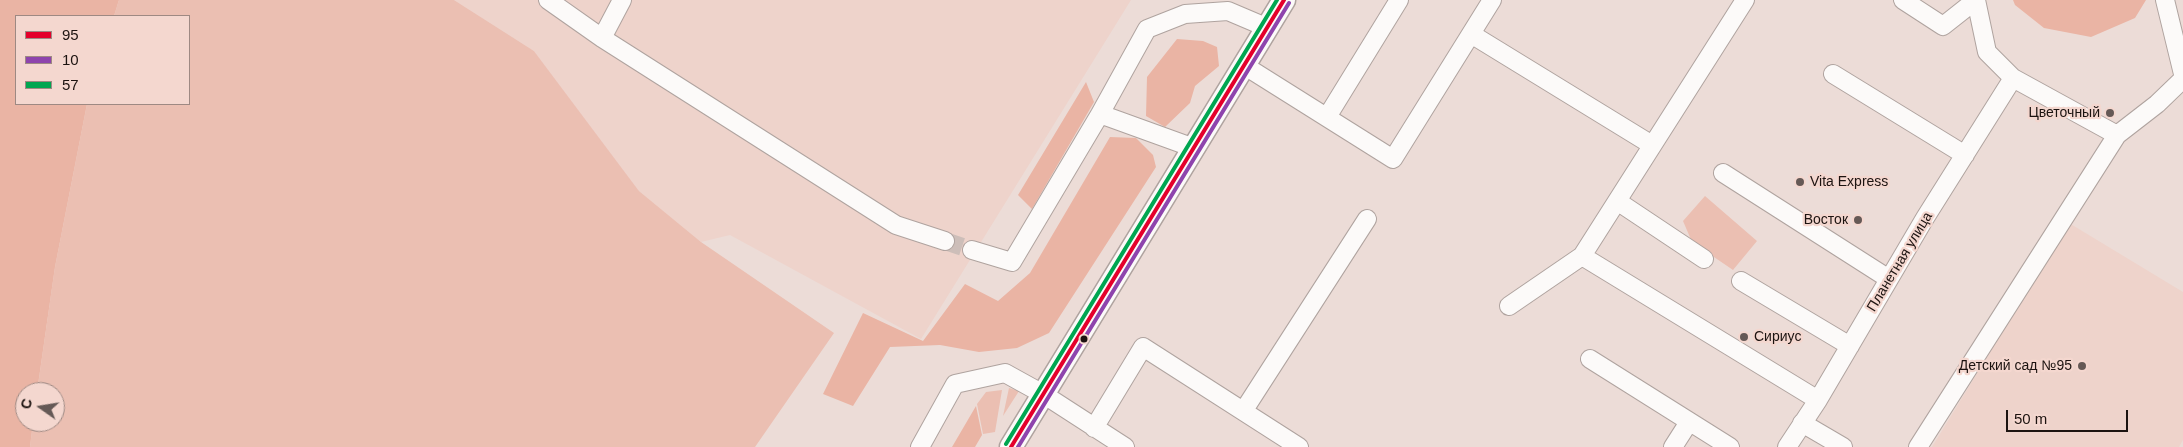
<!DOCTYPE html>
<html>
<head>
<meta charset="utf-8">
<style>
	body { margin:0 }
	#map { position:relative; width:2183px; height:447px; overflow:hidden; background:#ecdcd7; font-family:Arial,sans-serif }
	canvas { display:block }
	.legend { position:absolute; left:15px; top:15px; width:175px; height:90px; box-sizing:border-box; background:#f4d7cf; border:1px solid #9e8983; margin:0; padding:6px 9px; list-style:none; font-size:15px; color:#1c1310 }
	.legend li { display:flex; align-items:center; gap:10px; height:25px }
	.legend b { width:25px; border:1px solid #9e8983 }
	.north { position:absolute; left:15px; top:382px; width:50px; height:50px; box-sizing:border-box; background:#f4d7cf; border:1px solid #9e8983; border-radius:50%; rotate:283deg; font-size:14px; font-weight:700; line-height:20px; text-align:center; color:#1c1310 }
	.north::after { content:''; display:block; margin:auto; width:18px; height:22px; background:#655956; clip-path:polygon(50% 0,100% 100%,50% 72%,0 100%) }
	.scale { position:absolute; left:2006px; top:410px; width:122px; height:22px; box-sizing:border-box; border:2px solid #1c1310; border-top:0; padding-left:6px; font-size:15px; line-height:18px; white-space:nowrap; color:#1c1310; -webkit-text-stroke:4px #f4d7cf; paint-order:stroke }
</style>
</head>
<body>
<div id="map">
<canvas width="2183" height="447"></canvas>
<ul class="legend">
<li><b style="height:6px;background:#e4002b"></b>95</li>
<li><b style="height:6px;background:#8e44ad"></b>10</li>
<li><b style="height:6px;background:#00a651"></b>57</li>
</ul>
<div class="north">С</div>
<div class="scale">50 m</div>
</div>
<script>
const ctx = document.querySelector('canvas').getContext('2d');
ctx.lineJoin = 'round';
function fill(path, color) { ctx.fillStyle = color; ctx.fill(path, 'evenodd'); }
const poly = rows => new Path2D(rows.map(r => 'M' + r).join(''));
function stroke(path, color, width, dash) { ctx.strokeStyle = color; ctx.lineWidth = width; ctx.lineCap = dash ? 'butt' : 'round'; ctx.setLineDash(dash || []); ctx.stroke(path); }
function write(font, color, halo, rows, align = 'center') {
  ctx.font = font + ' Arial,sans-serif'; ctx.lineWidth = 4.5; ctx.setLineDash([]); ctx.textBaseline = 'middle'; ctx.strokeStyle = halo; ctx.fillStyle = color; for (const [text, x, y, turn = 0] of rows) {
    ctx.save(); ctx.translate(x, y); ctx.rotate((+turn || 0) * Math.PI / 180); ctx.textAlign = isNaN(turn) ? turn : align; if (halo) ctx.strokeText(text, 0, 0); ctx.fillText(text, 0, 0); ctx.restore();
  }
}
const built = poly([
	[454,0,1131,0,921,339,730,235,701,242,639,191,534,51],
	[2069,223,2183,292,2183,440,2179,447,1932,447]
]);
const green = poly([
	[119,0,454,0,534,51,639,191,701,242,834,333,755,447,30,447,33,422,55,422,55,392,37,392,55,267,87,104,189,104,189,16,114,16],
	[1705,196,1757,241,1733,270,1692,242,1683,221],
	[1009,388,1019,391,1003,416],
	[1002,390,995,432,983,434,977,404,986,392]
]);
const forest = poly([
	[0,0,119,0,114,16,16,16,16,104,87,104,55,267,37,392,25,392,25,422,33,422,30,447,0,447],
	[2013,0,2146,0,2135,18,2091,37,2044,28,2015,5],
	[1177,39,1203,41,1217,47,1219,66,1195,86,1190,103,1165,127,1146,116,1147,77],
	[1086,82,1094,102,1032,209,1018,195],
	[1110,137,1136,138,1153,155,1156,167,1049,333,1017,348,979,352,940,345,890,347,853,406,823,394,863,313,923,341,965,284,998,301,1030,273],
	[976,406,982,435,975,447,952,447]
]);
const minorTunnel = poly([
	[945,241,972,250]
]);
const minor = poly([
	[548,0,602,38,896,225,945,241],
	[1903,0,1943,26,1976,0,1987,52,2013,78,2117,135],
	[2165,0,2183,74],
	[1471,34,1652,145],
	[602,38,622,0],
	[1245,66,1393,159,1492,0],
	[1833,74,1965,155],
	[1100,114,1194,148],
	[1327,117,1399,0],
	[1723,173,1889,279],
	[1617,201,1704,259],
	[972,250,1012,262,1100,114,1147,29,1185,14,1228,11,1268,28],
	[1582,256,1818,400],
	[1741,281,1850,346],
	[1509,306,1582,256,1745,0],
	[1590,359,1730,447],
	[1244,410,1367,219],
	[1802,423,1843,447],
	[1094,428,1143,347,1299,447],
	[920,447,955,384,1005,373,1043,394,1125,447],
	[1673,447,1689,422],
	[1787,447,1818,400,1925,218,2013,78],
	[1918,447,2117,135,2157,104,2183,79]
]);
const major = poly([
	[1011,447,1284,0]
]);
const bus1 = poly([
	[1011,447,1284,0]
]);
const bus2 = poly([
	[1018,447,1289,3]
]);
const bus3 = poly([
	[1006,444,1277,0]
]);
const markers = [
	[2110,113,5,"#655956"],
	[1800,182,5,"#655956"],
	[1858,220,5,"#655956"],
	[1744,337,5,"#655956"],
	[1084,339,4.5,"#1c1310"],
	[2082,366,5,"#655956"]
];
const poiNames = [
	["Цветочный",2100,113],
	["Vita Express",1810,182,"left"],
	["Восток",1848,220],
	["Сириус",1754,337,"left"],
	["Детский сад №95",2072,366]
];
const streetNames = [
	["Планетная улица",1900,262,-59]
];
fill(built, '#eed3cb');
fill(green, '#ebbfb2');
fill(forest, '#eab4a4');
stroke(minorTunnel, '#cdbeb9', 18, [18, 9]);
stroke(minor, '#afa39f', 20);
stroke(major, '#afa39f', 25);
stroke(minor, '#fcfaf9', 18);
stroke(major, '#fcfaf9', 22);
stroke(bus1, '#e4002b', 4);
stroke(bus2, '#8e44ad', 4);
stroke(bus3, '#00a651', 4);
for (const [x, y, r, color] of markers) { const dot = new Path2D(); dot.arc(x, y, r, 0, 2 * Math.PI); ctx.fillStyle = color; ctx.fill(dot); stroke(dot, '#f4d7cf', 2); }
write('14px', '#1c1310', '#f4d7cf', poiNames, 'right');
write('14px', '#1c1310', '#f4d7cf', streetNames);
</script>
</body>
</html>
